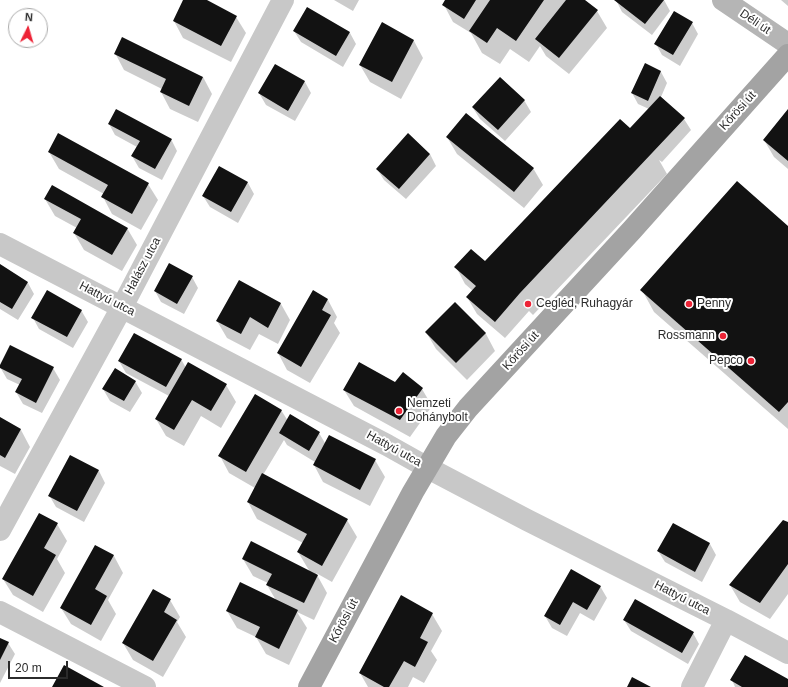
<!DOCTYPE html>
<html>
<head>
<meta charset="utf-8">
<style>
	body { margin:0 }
	#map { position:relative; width:788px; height:687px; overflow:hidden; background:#fff; font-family:Helvetica,sans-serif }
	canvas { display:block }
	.north { position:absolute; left:8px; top:8px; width:40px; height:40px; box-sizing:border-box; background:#fff; border:1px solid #aaa; border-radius:50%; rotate:5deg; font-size:11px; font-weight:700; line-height:16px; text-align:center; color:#2b2b2b }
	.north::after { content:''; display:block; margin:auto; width:14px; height:18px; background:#ed2336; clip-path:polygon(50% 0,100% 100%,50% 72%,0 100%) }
	.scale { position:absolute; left:8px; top:661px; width:60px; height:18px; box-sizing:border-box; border:2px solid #2b2b2b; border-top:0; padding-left:5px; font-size:12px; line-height:14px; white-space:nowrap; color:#2b2b2b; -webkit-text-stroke:3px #fff; paint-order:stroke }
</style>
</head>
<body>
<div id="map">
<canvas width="788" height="687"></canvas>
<div class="north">N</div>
<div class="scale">20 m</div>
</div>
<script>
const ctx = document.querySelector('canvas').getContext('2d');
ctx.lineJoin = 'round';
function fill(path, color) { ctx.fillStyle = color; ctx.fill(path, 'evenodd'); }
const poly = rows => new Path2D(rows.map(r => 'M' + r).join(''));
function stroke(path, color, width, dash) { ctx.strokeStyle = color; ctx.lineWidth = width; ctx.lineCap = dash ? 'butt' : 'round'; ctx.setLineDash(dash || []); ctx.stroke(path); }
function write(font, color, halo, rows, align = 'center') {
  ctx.font = font + ' Helvetica,sans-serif'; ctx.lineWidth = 4; ctx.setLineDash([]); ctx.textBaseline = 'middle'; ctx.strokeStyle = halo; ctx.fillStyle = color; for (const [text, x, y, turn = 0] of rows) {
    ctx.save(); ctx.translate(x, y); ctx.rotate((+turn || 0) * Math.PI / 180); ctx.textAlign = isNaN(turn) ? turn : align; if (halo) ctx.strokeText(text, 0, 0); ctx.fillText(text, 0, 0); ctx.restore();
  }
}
const shadow = poly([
	[185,0,204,0,236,17,246,33,231,62,183,38,174,21],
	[334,0,359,0,353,11],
	[447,0,584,0,597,11,607,28,569,74,546,56,540,46,529,62,510,49,500,64,482,53,471,33,453,22,444,5],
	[616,0,664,0,670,11,652,35,622,12],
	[781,0,788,0,788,6],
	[307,8,350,33,356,44,343,67,301,42,294,31],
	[692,23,698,34,680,66,662,55,656,44],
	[382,24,414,41,423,58,401,99,370,82,360,65],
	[115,53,203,77,212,94,198,122,170,109,161,92,162,89,124,70],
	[645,64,661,72,667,83,661,97,684,119,691,130,662,162,659,160,667,174,533,315,529,311,505,338,477,314,467,297,473,291,465,284,456,267,485,262,630,129,649,109,638,104,632,93],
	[275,65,305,82,311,93,295,121,266,105,259,93],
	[524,100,531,112,505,141,480,119,473,108],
	[788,111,788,169,774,157,764,140],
	[109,124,171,139,177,151,162,180,139,168,132,156,137,147,115,135],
	[447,137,533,168,543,185,524,208,457,154],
	[49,152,148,184,158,200,141,230,112,214,103,197,104,194,59,169],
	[430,154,436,166,406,199,384,180,377,169],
	[219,167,248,183,254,194,238,223,210,207,203,196],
	[45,199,127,228,137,245,122,271,84,250,74,233,77,228,55,216],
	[788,227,788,429,654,312,642,290],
	[0,265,28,283,34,294,18,320,0,309],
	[192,277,198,288,184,314,161,302,155,291],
	[239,281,281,304,290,320,278,344,259,334,250,350,227,338,217,321],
	[313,292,328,300,337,317,334,323,340,333,310,383,287,370,278,353],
	[455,303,486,334,495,351,467,380,436,349,426,332],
	[81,310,88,322,73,348,39,329,33,318],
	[181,359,186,368,226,385,236,402,221,428,201,416,184,446,166,436,156,419,169,396,126,373,119,361],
	[0,367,53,368,60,380,42,413,23,404,16,392,20,385,7,379],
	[135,381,142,393,130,412,110,401,103,389],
	[396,384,422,389,432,406,410,437,354,406,344,390],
	[281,410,288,421,291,416,319,433,325,443,375,460,385,477,370,506,323,482,314,465,315,462,287,445,284,440,263,475,347,520,357,537,332,582,316,573,327,593,314,620,297,612,307,628,289,665,266,654,256,637,237,628,227,611,277,602,267,585,268,583,253,576,243,559,310,572,298,552,303,543,257,519,248,502,255,488,229,473,220,456],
	[0,418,21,430,30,447,15,474,0,466],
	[70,456,99,471,105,483,84,522,56,507,49,495],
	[788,523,788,594,770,619,740,602,730,585],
	[57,524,67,541,57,559,65,573,43,612,13,595,3,579],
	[673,524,710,544,716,555,702,582,665,562,658,551],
	[96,546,114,556,123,573,108,600,116,614,101,641,71,624,61,608],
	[600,586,607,598,594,621,580,613,567,636,552,628,545,616],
	[170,600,180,617,177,622,186,637,163,677,133,660,123,643],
	[432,614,442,631,431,651,437,660,424,683,413,677,408,687,368,687,360,673],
	[624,620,693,633,699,644,688,664,631,631],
	[0,639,8,643,15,654,0,683],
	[732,680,788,680,788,687,735,687]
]);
const building = poly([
	[183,0,207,0,237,16,221,46,173,21],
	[445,0,476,0,464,19,442,5],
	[490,0,544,0,516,41,497,28,487,43,469,31],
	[566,0,585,0,598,10,559,58,535,39],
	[614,0,664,0,645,24],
	[307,7,350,32,336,56,293,31],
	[674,11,693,22,673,55,654,44],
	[382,22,414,40,392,82,359,65],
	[122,37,203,77,189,106,160,92,166,79,114,54],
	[645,63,661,71,648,101,631,93],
	[275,64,305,81,288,111,258,93],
	[500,77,525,100,498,130,472,107],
	[660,96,685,118,520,293,495,322,466,297,476,286,454,267,471,249,485,261,620,119,630,128],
	[116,109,172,139,155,169,131,156,140,141,108,124],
	[788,109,788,161,763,140],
	[466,113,534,168,514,192,446,137],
	[58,133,149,183,132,214,101,197,108,185,48,152],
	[408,133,430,154,399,189,376,169],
	[219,166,248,182,231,212,202,196],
	[737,181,788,226,788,402,779,412,640,290],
	[52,185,128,228,112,255,73,233,81,219,44,199],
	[169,263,193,276,177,304,154,291],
	[0,264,28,282,12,309,0,302],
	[239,280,281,303,268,328,250,317,241,334,216,321],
	[47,290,82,310,67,337,31,318],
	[313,290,328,299,322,310,331,315,301,367,277,353],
	[455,302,486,333,456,363,425,332],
	[134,333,182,359,166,387,118,361],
	[10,345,54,367,36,403,15,392,22,379,0,368,0,365],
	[188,362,227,384,211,411,192,400,174,430,155,419],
	[359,362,395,382,403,372,423,388,400,420,343,390],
	[115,368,136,381,124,401,102,389],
	[255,394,282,410,246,472,218,456],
	[290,414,320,432,309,451,279,433],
	[0,417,21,429,5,458,0,455],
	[329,435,376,459,360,490,313,465],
	[70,455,99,470,77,511,48,496],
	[262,473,348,519,322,566,297,552,307,534,247,502],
	[39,513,58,523,44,548,56,555,33,596,2,579],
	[783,520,788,522,788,564,760,603,729,585],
	[673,523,710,543,695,572,657,551],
	[251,541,318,575,304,603,266,585,272,574,242,559],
	[95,545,114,555,95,589,107,596,91,625,60,608],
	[571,569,601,586,587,610,573,602,560,625,544,616],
	[240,582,298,610,279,649,255,637,260,627,226,611],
	[153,589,171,599,164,612,177,620,153,661,122,643],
	[401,595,433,613,420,638,428,642,415,667,404,661,389,687,384,687,359,673],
	[635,599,694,632,682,653,623,620],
	[0,638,9,642,0,660],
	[745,655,788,679,788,687,742,687,730,680],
	[64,665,104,687,52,687],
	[632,677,651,687,627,687]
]);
const street = poly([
	[0,244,387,445,428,468,527,520,726,620,788,653],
	[0,530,122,307,283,0],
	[0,612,145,687],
	[692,687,726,620]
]);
const secondary = poly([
	[723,0,788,44]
]);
const primary = poly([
	[309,687,413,492,446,436,468,408,632,230,788,55]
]);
const markers = [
	[528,304,4,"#ed2336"],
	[689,304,4,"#ed2336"],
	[723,336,4,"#ed2336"],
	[751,361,4,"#ed2336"],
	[399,411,4,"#ed2336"]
];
const streetNames = [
	["Déli út",755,22,34],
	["Kőrösi út",738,111,-48],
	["Halász utca",143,266,-62],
	["Hattyú utca",107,299,27],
	["Kőrösi út",521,351,-48],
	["Hattyú utca",394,449,29],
	["Hattyú utca",682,598,27],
	["Kőrösi út",344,621,-62]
];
const poiNames = [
	["Cegléd, Ruhagyár",536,304],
	["Penny",697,304],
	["Rossmann",715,336,"right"],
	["Pepco",743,361,"right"],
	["Nemzeti",407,404],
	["Dohánybolt",407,418]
];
fill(shadow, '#0003');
fill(building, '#121212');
stroke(street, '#c8c8c8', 22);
stroke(secondary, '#b5b5b5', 22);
stroke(primary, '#a3a3a3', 22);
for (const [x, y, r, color] of markers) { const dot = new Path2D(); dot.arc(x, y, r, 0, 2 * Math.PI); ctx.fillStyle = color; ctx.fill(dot); stroke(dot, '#fff', 1.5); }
write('12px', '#2b2b2b', '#fff', streetNames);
write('12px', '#2b2b2b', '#fff', poiNames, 'left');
</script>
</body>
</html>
